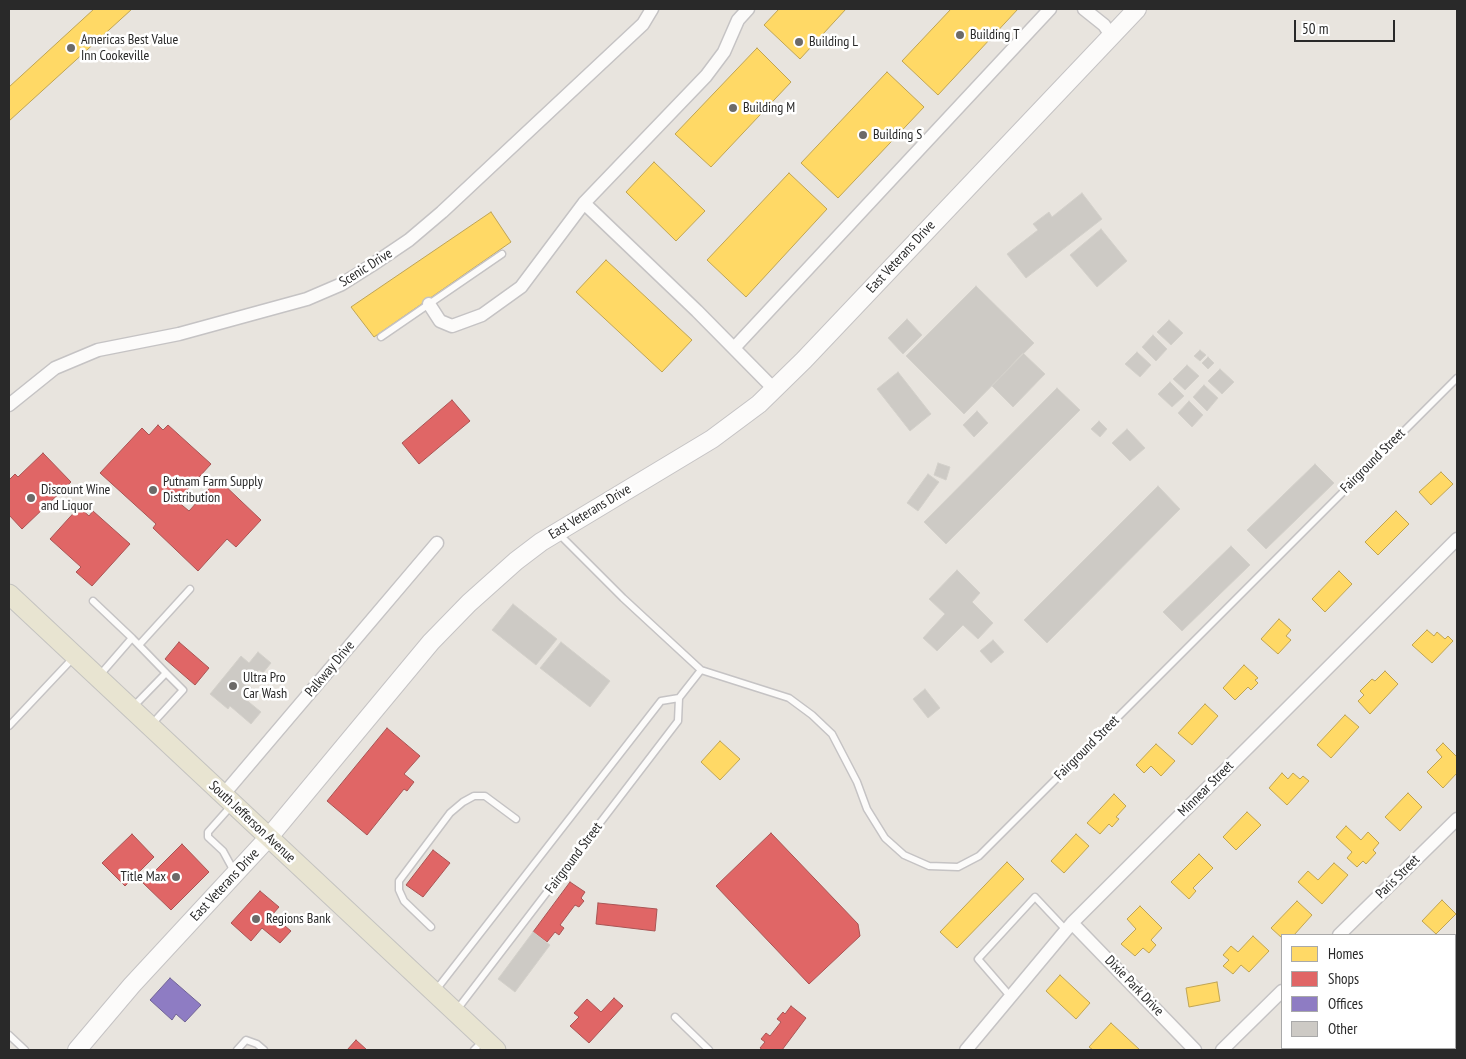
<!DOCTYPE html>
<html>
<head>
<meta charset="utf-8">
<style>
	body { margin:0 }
	#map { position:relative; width:1466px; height:1059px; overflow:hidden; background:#e8e4de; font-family:"PT Sans Narrow",sans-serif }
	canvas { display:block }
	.frame { position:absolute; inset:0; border:10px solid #292929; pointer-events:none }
	.legend { position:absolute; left:1281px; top:934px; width:175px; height:115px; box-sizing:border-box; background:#fff; border:1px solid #a9a9a9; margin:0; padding:6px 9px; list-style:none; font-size:15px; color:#292929 }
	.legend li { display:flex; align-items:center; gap:10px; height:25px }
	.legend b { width:25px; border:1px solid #a9a9a9 }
	.scale { position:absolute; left:1294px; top:20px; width:101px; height:22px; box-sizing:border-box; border:2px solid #292929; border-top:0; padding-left:6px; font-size:15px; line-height:18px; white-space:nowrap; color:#292929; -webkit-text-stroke:4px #fff; paint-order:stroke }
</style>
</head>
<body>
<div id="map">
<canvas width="1466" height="1059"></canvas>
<div class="frame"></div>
<ul class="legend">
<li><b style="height:14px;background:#ffd966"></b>Homes</li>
<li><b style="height:14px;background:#e06666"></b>Shops</li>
<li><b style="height:14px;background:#8e7cc3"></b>Offices</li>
<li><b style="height:14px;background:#cdcac5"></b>Other</li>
</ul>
<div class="scale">50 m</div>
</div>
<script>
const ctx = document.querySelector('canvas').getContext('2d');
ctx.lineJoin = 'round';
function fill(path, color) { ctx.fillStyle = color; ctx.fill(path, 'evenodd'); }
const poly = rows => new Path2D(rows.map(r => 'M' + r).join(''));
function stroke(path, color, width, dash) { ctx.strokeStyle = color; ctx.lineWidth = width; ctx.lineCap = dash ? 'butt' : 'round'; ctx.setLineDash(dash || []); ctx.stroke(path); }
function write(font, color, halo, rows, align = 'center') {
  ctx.font = font + ' "PT Sans Narrow",sans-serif'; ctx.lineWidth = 5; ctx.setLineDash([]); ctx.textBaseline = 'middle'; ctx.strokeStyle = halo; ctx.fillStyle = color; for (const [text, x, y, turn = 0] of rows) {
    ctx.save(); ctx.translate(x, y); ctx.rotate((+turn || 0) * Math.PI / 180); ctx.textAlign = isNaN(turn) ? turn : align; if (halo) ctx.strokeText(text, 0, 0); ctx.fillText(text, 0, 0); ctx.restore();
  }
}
const homes = poly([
	[94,9,132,9,9,121,9,87,94,9],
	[779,9,846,9,800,59,764,25,779,9],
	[951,9,1018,9,938,95,902,61,951,9],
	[757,48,791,82,711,167,675,134,757,48],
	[887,72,924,107,838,198,801,163,887,72],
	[654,162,705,211,676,241,626,192,654,162],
	[789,173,827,209,746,297,707,260,789,173],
	[491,212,511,242,374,337,351,307,491,212],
	[606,260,692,340,662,372,576,292,606,260],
	[1441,472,1453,484,1431,505,1419,492,1441,472],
	[1396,511,1409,524,1378,555,1365,542,1396,511],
	[1339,571,1352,584,1325,612,1312,599,1339,571],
	[1279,619,1291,630,1286,636,1291,640,1278,654,1261,639,1279,619],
	[1427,630,1434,636,1437,632,1445,639,1448,636,1453,641,1432,663,1412,645,1427,630],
	[1244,665,1258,678,1255,680,1258,683,1251,690,1248,687,1235,700,1223,688,1244,665],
	[1385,671,1398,684,1370,714,1358,701,1364,695,1360,691,1372,679,1375,681,1385,671],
	[1205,704,1218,716,1192,745,1178,733,1205,704],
	[1345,715,1359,727,1331,758,1317,745,1345,715],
	[720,741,740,759,720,780,701,762,720,741],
	[1443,743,1457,757,1457,773,1443,788,1427,772,1442,757,1436,750,1443,743],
	[1156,744,1175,761,1161,776,1151,766,1144,773,1136,765,1156,744],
	[1282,773,1288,779,1293,773,1300,779,1303,776,1309,781,1287,805,1269,788,1282,773],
	[1408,793,1422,807,1400,831,1385,817,1408,793],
	[1114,794,1126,806,1116,817,1119,819,1112,827,1109,824,1100,834,1087,823,1114,794],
	[1247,812,1261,825,1236,850,1223,837,1247,812],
	[1346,826,1361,840,1368,832,1379,843,1373,850,1376,853,1366,864,1363,861,1357,867,1347,858,1352,852,1336,837,1346,826],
	[1076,834,1089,846,1064,873,1051,861,1076,834],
	[1199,854,1213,868,1193,888,1196,891,1189,899,1171,882,1199,854],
	[1007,862,1024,879,957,948,940,932,1007,862],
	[1334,863,1348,875,1322,904,1298,882,1308,871,1318,880,1334,863],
	[1442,900,1456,914,1436,934,1422,921,1442,900],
	[1297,901,1312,915,1294,935,1282,935,1282,938,1271,928,1297,901],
	[1140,906,1162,928,1151,940,1156,945,1149,953,1143,948,1135,956,1121,944,1136,929,1127,919,1140,906],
	[1253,936,1269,951,1249,972,1241,965,1233,974,1223,966,1229,960,1223,955,1231,946,1238,952,1253,936],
	[1060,975,1090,1003,1076,1019,1046,991,1060,975],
	[1217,982,1220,1001,1189,1007,1186,988,1217,982],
	[1111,1023,1140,1050,1093,1050,1089,1047,1111,1023]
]);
const shops = poly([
	[452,400,470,421,419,464,402,443,452,400],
	[158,425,163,430,168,425,211,464,177,501,189,511,218,479,261,520,236,547,227,539,198,571,153,528,156,524,100,473,142,428,149,435,158,425],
	[43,453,71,482,22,529,9,515,9,480,15,474,18,477,43,453],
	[79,507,89,516,93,511,130,544,92,586,76,572,81,567,50,539,79,507],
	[179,642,209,668,195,685,165,659,179,642],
	[387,728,420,756,404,774,414,782,407,791,404,789,367,835,327,801,387,728],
	[771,833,858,924,860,936,809,984,716,886,771,833],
	[132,834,154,857,125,886,102,863,132,834],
	[182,844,209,872,171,910,143,883,182,844],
	[433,850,450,863,423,897,406,885,433,850],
	[570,882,585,892,581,898,584,901,579,907,575,905,560,925,564,928,559,935,555,932,547,942,533,932,570,882],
	[260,891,279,907,272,915,291,931,280,943,262,928,251,941,231,923,260,891],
	[598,903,657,909,655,931,596,924,598,903],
	[614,998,623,1006,589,1043,570,1026,579,1017,574,1013,587,999,601,1012,614,998],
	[791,1006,806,1018,782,1050,763,1050,760,1048,765,1042,761,1039,766,1033,770,1036,781,1022,777,1019,783,1012,785,1014,791,1006],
	[356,1040,367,1050,347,1050,356,1040]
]);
const offices = poly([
	[170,978,201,1005,185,1022,176,1014,172,1020,150,1000,170,978]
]);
const building = poly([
	[1082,193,1102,219,1026,278,1007,254,1038,230,1033,224,1049,212,1052,217,1082,193],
	[1101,229,1127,261,1097,287,1070,255,1101,229],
	[976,286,1034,343,964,414,906,356,976,286],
	[907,319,922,335,903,354,888,338,907,319],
	[1169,320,1183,333,1171,345,1157,332,1169,320],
	[1153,335,1167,349,1156,361,1142,347,1153,335],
	[1200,350,1206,355,1200,361,1194,356,1200,350],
	[1137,352,1151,365,1140,377,1125,364,1137,352],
	[1023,353,1045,374,1013,407,992,386,1023,353],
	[1208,357,1214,363,1208,369,1202,363,1208,357],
	[1187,365,1199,376,1185,390,1173,379,1187,365],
	[1220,369,1234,382,1222,394,1208,381,1220,369],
	[898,372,931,414,910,431,877,389,898,372],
	[1170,382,1184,396,1172,407,1158,394,1170,382],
	[1204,385,1218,398,1207,411,1193,397,1204,385],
	[1057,388,1080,410,946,544,924,522,1057,388],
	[1189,401,1203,415,1192,427,1178,413,1189,401],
	[977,411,988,423,974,437,963,425,977,411],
	[1099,421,1107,429,1100,437,1091,429,1099,421],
	[1127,429,1145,448,1130,461,1112,443,1127,429],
	[938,463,950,467,946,480,934,475,938,463],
	[1315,464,1334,483,1266,549,1247,530,1315,464],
	[928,474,939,482,918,511,907,503,928,474],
	[1158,486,1180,509,1047,643,1024,620,1158,486],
	[1231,546,1250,565,1182,631,1163,612,1231,546],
	[957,570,980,593,972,602,993,623,978,639,963,625,937,651,923,638,945,614,929,599,957,570],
	[513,604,557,639,536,665,492,630,513,604],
	[993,640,1004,652,991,663,980,651,993,640],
	[561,642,610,681,590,707,540,668,561,642],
	[258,652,271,663,263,673,259,670,247,684,252,688,244,698,261,712,251,724,230,706,228,709,210,694,241,656,249,663,258,652],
	[925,689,940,708,928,718,913,699,925,689],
	[533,932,550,945,515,992,498,979,533,932]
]);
const lane = poly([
	[381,337,502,254],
	[558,533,623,598,701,670,789,698,812,715,832,734,857,782,867,809,885,838,904,855,929,866,958,867,979,856,1457,378],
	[93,601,132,638],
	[139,645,190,589],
	[99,676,132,638,166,673],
	[133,707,166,673,183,690,151,725],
	[9,726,74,657],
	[232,805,208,832,208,837,223,851,235,873],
	[431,927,404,901,399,890,399,881,450,813,463,802,474,796,485,796,516,819],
	[436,990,661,701,679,698],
	[1010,996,978,959,1035,897,1066,930],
	[456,1011,678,721,679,698,701,670],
	[675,1017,709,1050],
	[9,1035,25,1050],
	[237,1050,246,1040,257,1044,264,1050],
	[474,1050,483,1041]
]);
const street = poly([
	[1084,9,1104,25,1111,35],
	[584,203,697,311,774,389],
	[429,304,440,321,452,326,482,315,521,287,584,203,706,76,724,52,738,20,748,9],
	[734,348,1050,9],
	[9,405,55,368,98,350,179,334,307,299,342,284,372,265,409,240,442,212,643,24,652,9],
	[223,795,437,543],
	[1072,923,1195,1050],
	[1339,935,1457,819],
	[966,1050,1072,923,1457,539],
	[1222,1050,1282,991]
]);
const secondary = poly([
	[77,1050,132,985,269,837,431,642,469,603,516,561,541,542,712,439,759,404,804,360,1137,9]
]);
const primary = poly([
	[9,594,496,1050]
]);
const markers = [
	[960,35,5,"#6c6a68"],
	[799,42,5,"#6c6a68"],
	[71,48,5,"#6c6a68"],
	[733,108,5,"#6c6a68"],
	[863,135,5,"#6c6a68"],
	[153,490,5,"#6c6a68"],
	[31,498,5,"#6c6a68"],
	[233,686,5,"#6c6a68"],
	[176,877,5,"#6c6a68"],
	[256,919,5,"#6c6a68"]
];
const poiNames = [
	["Building T",970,35],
	["Americas Best Value",81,40],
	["Inn Cookeville",81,56],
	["Building L",809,42],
	["Building M",743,108],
	["Building S",873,135],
	["Putnam Farm Supply",163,482],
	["Distribution",163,498],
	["Discount Wine",41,490],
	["and Liquor",41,506],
	["Ultra Pro",243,678],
	["Car Wash",243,694],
	["Title Max",166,877,"right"],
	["Regions Bank",266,919]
];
const streetNames = [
	["East Veterans Drive",901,257,-47],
	["Scenic Drive",366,268,-32],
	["Fairground Street",1373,461,-45],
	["East Veterans Drive",590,512,-31],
	["Palkway Drive",330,669,-50],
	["Fairground Street",1087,748,-45],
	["Minnear Street",1206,789,-45],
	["South Jefferson Avenue",252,822,43],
	["Fairground Street",574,858,-53],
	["Paris Street",1398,877,-45],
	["East Veterans Drive",225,885,-47],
	["Dixie Park Drive",1134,986,46]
];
fill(homes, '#ffd966');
stroke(homes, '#bfa454', 1);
fill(shops, '#e06666');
stroke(shops, '#a95454', 1);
fill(offices, '#8e7cc3');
stroke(offices, '#706395', 1);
fill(building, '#cdcac5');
stroke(building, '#d3d0ca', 1);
stroke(lane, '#c5c3c4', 9);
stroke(street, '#c5c3c4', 15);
stroke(secondary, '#c5c3c4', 20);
stroke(primary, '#c4c3c0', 21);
stroke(lane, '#fcfbfa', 6);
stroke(street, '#fcfbfa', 12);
stroke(secondary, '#fcfbfa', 18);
stroke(primary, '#e8e4d1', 19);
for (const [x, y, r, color] of markers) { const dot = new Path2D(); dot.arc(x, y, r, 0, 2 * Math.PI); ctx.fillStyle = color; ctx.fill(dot); stroke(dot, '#fff', 2); }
write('14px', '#292929', '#fff', poiNames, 'left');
write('14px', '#292929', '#fff', streetNames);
</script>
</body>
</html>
